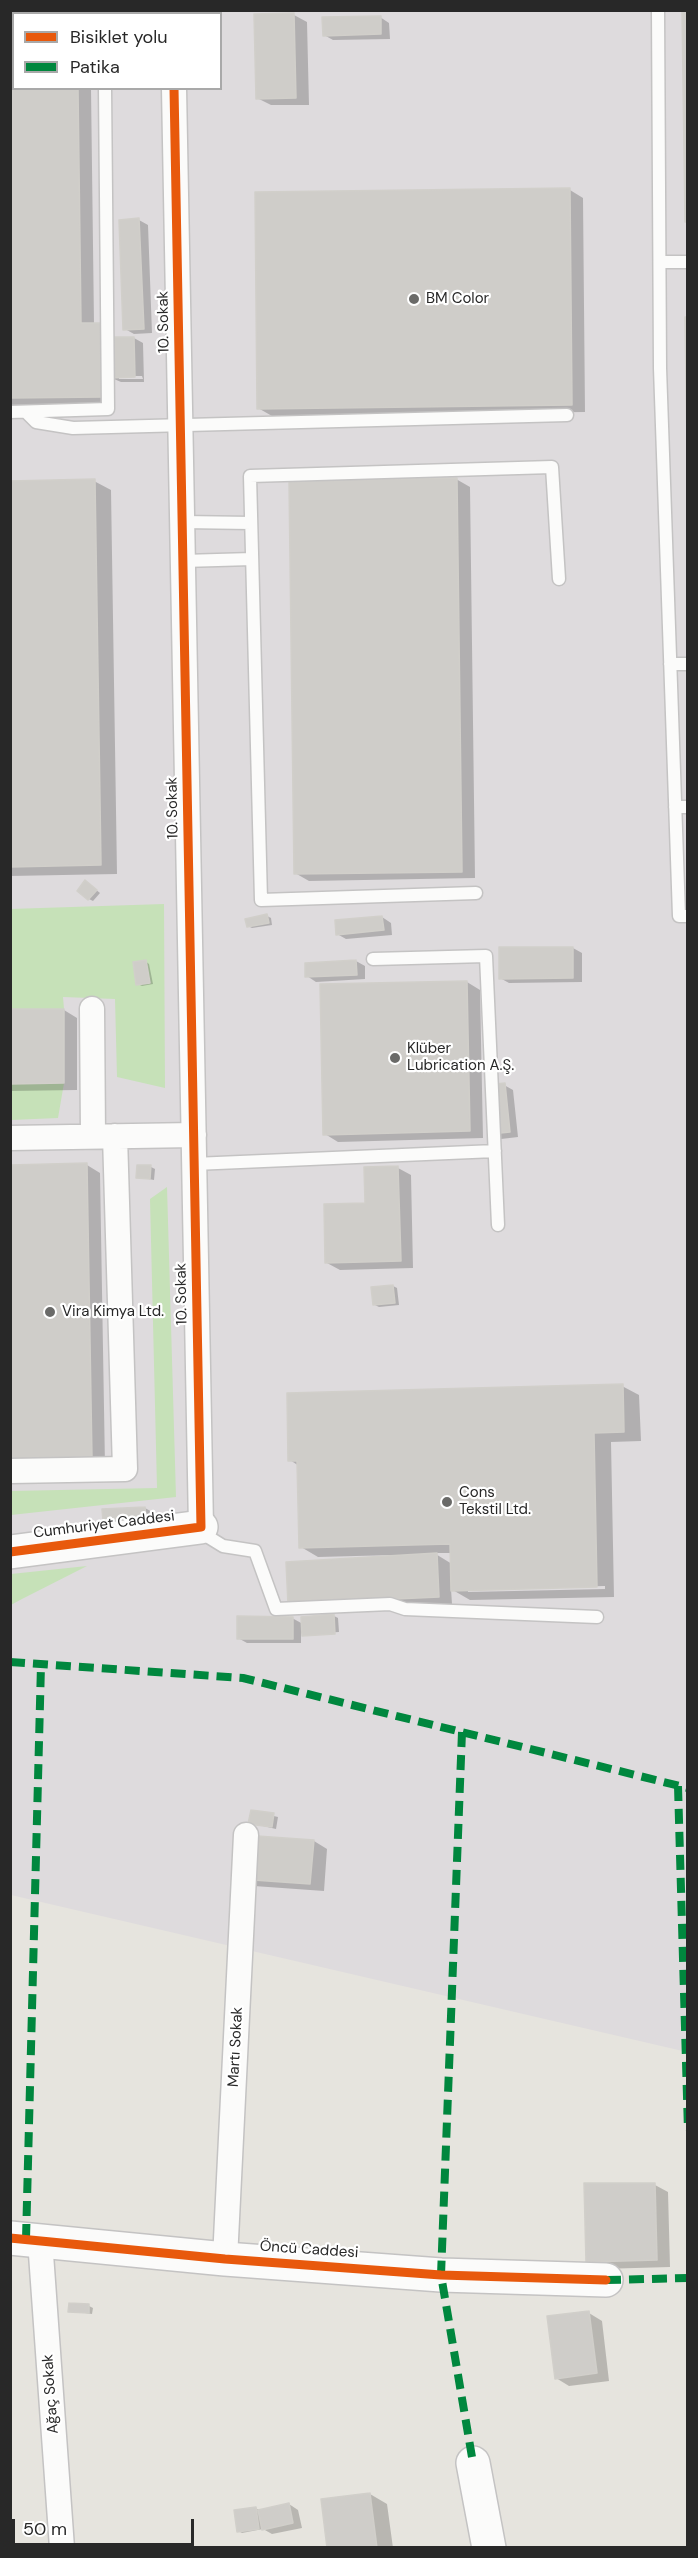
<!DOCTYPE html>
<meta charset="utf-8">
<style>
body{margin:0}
#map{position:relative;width:698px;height:2558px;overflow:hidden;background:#e6e4de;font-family:"DM Sans",sans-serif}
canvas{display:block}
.frame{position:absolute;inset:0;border:12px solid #282828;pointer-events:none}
.legend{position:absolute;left:12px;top:12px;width:210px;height:78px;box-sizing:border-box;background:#fff;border:2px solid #a9a9a9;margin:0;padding:8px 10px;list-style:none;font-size:18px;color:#282828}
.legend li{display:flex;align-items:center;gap:12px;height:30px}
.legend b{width:30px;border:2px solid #a9a9a9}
.scale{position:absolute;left:12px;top:2519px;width:182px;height:27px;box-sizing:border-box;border:3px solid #282828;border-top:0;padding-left:8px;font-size:18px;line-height:21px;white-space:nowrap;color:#282828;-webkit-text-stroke:4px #fff;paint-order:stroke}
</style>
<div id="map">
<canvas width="698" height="2558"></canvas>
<div class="frame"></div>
<ul class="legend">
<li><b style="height:8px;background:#e8590c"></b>Bisiklet yolu</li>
<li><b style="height:8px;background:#00873e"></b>Patika</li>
</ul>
<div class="scale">50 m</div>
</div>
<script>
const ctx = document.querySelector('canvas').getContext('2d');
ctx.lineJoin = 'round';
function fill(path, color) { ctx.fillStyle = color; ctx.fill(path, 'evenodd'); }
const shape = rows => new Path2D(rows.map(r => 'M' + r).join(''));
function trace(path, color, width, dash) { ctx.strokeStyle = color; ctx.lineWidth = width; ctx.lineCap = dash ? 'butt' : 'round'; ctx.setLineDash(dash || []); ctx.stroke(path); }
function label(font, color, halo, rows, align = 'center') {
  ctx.font = font + ' "DM Sans",sans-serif'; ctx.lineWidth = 4.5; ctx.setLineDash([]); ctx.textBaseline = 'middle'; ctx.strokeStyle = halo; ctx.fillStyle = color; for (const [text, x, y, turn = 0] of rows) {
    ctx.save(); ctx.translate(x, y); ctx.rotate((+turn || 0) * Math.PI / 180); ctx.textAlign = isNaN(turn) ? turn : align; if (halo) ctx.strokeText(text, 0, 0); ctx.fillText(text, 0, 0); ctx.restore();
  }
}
const industrial = shape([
 [11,11,687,11,687,2052,11,1895],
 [14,14,220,14,220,88,14,88]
]);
const green = shape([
 [164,904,165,1088,117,1077,115,999,63,997,64,1009,11,1009,10,909],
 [64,1083,58,1118,11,1120,10,1084],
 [167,1187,176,1497,11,1515,11,1491,157,1488,150,1199],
 [87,1566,20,1600,11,1605,11,1574]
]);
const shadow = shape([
 [10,10,87,10,87,14,14,14,14,88,91,88,94,324,100,324,114,332,114,339,134,338,143,343,144,382,121,382,114,379,114,404,10,405],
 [119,376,142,376,143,379,119,379],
 [294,15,307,22,309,105,271,105,257,98],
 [380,17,389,23,390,39,333,40,324,35],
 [570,190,583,198,585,412,272,416,258,408,257,194],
 [139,220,148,225,152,333,134,334,125,329],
 [456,479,470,487,475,878,309,881,295,873],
 [94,481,111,490,117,874,10,876,10,482],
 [90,885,100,893,93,901,89,899],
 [267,916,271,918,272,925,252,928,248,926],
 [382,917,391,923,392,935,346,939,337,934],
 [573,948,582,953,582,982,509,983,500,978],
 [145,961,149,964,153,984,142,986,138,984],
 [356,961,365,966,365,979,316,982,307,976],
 [467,982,480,990,483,1138,338,1142,325,1134],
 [64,1010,77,1018,77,1090,10,1091,10,1011],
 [504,1085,513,1090,518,1137,501,1139,493,1133],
 [87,1165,100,1173,105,1466,10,1468],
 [151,1167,155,1169,154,1180,138,1177],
 [398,1168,411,1175,413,1268,340,1270,327,1263,367,1204],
 [393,1286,397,1288,399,1305,379,1307,375,1305],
 [622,1386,639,1395,641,1441,611,1442,614,1597,470,1600,451,1589,452,1604,303,1611,394,1557,394,1555,318,1557,301,1547,299,1466,290,1460],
 [434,1553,452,1553,452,1564],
 [605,1586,605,1589,468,1592,468,1589],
 [145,1508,154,1513,156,1533,106,1531],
 [334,1616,338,1618,339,1632,306,1634,306,1636,301,1633,301,1643,247,1643,238,1638,292,1618,303,1624],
 [252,1811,278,1817,276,1829,250,1823],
 [314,1841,327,1849,324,1891,254,1886,241,1878],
 [655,2185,668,2192,670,2267,601,2269,588,2261],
 [89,2306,93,2308,92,2314,70,2311],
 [589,2313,602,2321,609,2381,569,2386,556,2378],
 [370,2494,387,2504,393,2548,328,2548],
 [289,2504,298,2510,302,2528,272,2534,263,2529,242,2533,238,2531,256,2508,260,2511]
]);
const building = shape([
 [10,10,70,10,71,14,14,14,14,42,10,42,10,10],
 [682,10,688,10,688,222,685,222,682,10],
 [294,13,296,98,256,99,254,14,294,13],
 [381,16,381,34,323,36,322,17,381,16],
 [10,42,14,42,14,88,78,88,81,323,101,323,102,397,10,398,10,42],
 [570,188,572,405,257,409,255,192,570,188],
 [139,218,144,329,123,330,119,220,139,218],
 [685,317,688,317,688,515,685,317],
 [110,337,134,337,135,377,110,378,110,337],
 [457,478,462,872,294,874,289,480,457,478],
 [95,479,101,865,10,867,10,481,95,479],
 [85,880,97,890,88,900,77,891,85,880],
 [267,914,269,923,247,927,245,919,267,914],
 [382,916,384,930,336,935,335,920,382,916],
 [499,947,573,947,573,978,499,979,499,947],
 [146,960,150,983,136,985,133,962,146,960],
 [356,960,357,975,305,977,305,963,356,960],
 [467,981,470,1131,323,1135,320,984,467,981],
 [10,1009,64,1009,64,1083,10,1084,10,1009],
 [505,1083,510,1132,491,1134,486,1085,505,1083],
 [87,1163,92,1459,10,1461,10,1165,87,1163],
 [137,1165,151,1165,150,1179,136,1178,137,1165],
 [398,1166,401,1261,325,1263,324,1204,365,1203,364,1167,398,1166],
 [393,1285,395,1303,373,1305,371,1287,393,1285],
 [623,1384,624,1432,594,1433,597,1587,451,1591,450,1544,299,1548,297,1461,288,1461,287,1393,623,1384],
 [145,1507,147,1529,104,1532,102,1509,145,1507],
 [437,1553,439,1597,288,1604,286,1562,437,1553],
 [334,1614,335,1634,302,1636,301,1617,334,1614],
 [237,1616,293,1617,293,1639,237,1639,237,1616],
 [251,1810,274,1813,272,1827,248,1824,251,1810],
 [243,1835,314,1840,310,1884,239,1879,243,1835],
 [584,2183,655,2183,657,2260,586,2262,584,2183],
 [69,2303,89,2304,89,2313,68,2312,69,2303],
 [589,2311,597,2373,555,2379,547,2316,589,2311],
 [370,2493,377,2548,327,2548,321,2499,370,2493],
 [289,2503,293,2523,262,2530,258,2510,289,2503],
 [256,2507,259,2529,237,2532,234,2510,256,2507]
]);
const lane = shape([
 [658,10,660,368,679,916,688,916],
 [660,262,688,262],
 [10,412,108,409,105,88],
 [26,412,36,422,73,428,567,415],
 [183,522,251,523],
 [183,561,252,559],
 [670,664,688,664],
 [675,807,688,807],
 [476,893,261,900,250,476,552,467,559,579],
 [373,959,486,956,498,1225],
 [194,1164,495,1151],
 [203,1529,210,1538,223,1546,255,1551,276,1609,390,1604,405,1609,597,1617]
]);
const street = shape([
 [173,10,173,14],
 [174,88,201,1527],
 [92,1009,93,1136],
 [10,1138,194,1135],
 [10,1471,125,1469,115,1136],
 [40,2240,62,2548],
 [225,2259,246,1835]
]);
const secondary = shape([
 [10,1552,201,1527],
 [10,2238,225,2259,441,2275,606,2280],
 [473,2463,489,2548]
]);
const quiet = shape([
 [10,1662,243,1678,688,1788],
 [462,1732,441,2275,473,2463],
 [678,1786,688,2131],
 [26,2239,41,1665],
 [606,2280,688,2278]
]);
const cycleway = shape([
 [10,1552,201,1527,174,88],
 [10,2238,225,2259,441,2275,606,2280]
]);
const markers = [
 [414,299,6,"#6a6a68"],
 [395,1058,6,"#6a6a68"],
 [50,1312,6,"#6a6a68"],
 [447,1502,6,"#6a6a68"]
];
const poiNames = [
 ["BM Color",426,299],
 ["Klüber",407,1049],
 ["Lubrication A.Ş.",407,1066],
 ["Vira Kimya Ltd.",62,1312],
 ["Cons",459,1493],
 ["Tekstil Ltd.",459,1510]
];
const streetNames = [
 ["10. Sokak",164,322,-91],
 ["10. Sokak",173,808,-91],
 ["10. Sokak",182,1294,-91],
 ["Cumhuriyet Caddesi",104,1525,-7],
 ["Martı Sokak",236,2047,-87],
 ["Öncü Caddesi",309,2250,4],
 ["Ağaç Sokak",51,2394,-94]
];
fill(industrial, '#dedbdd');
fill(green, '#c6e1b8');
fill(shadow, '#0003');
fill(building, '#cfcdc9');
trace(building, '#d1cfca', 1.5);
trace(lane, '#c4c3c3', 15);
trace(street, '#c4c3c3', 27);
trace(secondary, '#c4c3c3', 36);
trace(lane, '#fbfbfa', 12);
trace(street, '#fbfbfa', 24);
trace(secondary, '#fbfbfa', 33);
trace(quiet, '#00873e', 8, [15, 8]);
trace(cycleway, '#e8590c', 9);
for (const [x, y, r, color] of markers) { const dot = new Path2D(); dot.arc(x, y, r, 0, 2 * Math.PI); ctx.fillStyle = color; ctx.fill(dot); trace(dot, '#fff', 2); }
label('15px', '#282828', '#fff', poiNames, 'left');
label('15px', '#282828', '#fff', streetNames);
</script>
